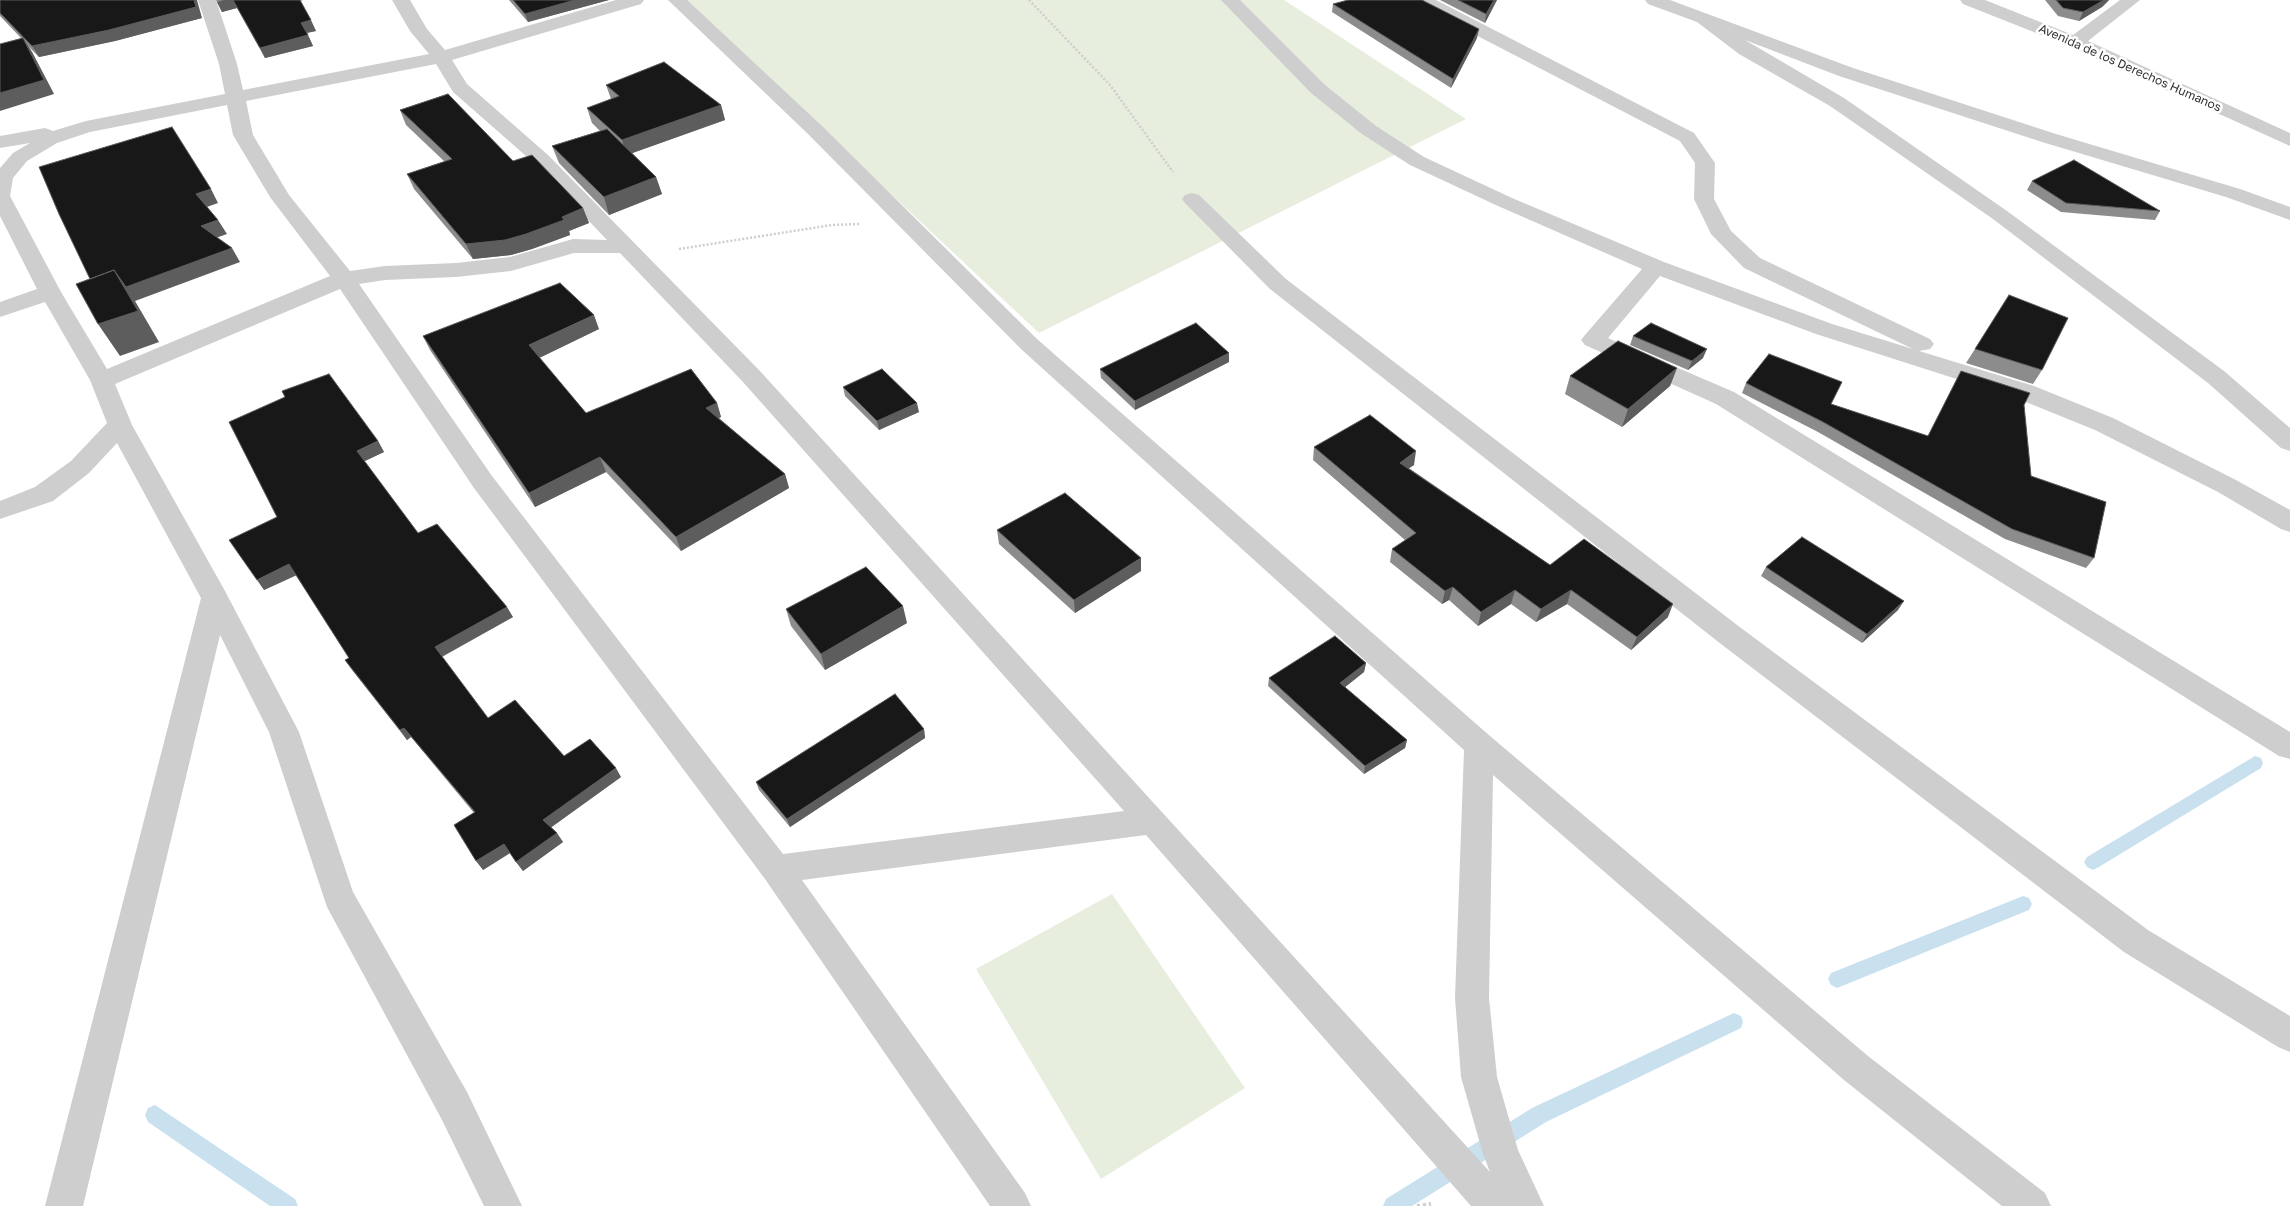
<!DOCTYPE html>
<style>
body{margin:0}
canvas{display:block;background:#fff}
</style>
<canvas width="2290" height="1206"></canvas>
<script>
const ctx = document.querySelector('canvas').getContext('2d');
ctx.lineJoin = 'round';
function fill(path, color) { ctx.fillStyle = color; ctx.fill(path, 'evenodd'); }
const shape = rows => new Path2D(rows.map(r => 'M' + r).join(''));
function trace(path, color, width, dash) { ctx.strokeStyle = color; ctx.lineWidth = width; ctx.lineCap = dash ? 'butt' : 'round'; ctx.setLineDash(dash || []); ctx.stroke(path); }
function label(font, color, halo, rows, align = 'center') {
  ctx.font = font + ' "Golos Text",sans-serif'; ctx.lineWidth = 5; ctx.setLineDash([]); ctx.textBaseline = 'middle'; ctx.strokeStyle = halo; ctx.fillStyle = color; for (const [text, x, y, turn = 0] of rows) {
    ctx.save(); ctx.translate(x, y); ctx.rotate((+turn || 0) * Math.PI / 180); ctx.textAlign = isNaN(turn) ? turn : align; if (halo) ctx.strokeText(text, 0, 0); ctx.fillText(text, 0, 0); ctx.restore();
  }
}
const green = shape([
 [684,0,1284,0,1466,119,1039,333],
 [1112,894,1245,1088,1101,1179,976,969]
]);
const stream = shape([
 [2255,756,2261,758,2263,763,2261,768,2099,867,2093,870,2087,867,2084,862,2087,857,2255,756],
 [2023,896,2029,898,2032,904,2029,910,1837,988,1831,985,1828,979,1831,973,2023,896],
 [1734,1013,1741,1016,1743,1022,1741,1028,1546,1122,1412,1206,1383,1206,1386,1199,1532,1108,1734,1013],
 [155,1105,295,1199,298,1206,270,1206,148,1122,145,1115,148,1108,155,1105]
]);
const pathFar1 = shape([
 [1029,0,1110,85,1173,172],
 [679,249,832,225,859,224]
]);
const path = shape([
 [1417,1206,1431,1204]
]);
const minor = shape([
 [198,0,216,0,237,64,243,90,429,54,410,31,392,0,410,0,427,29,445,50,616,0,644,0,641,4,452,60,467,84,548,155,759,370,1490,1172,1483,1154,1461,1077,1455,998,1464,750,1021,349,808,134,668,0,687,0,822,126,1037,339,1490,736,1868,1056,2045,1193,2051,1206,2002,1206,1844,1080,1493,775,1489,998,1497,1077,1518,1150,1544,1206,1471,1206,1146,835,802,880,1025,1193,1031,1206,990,1206,765,879,474,488,340,289,115,384,132,425,225,591,299,732,353,892,467,1092,522,1206,484,1206,441,1118,327,907,269,732,220,635,83,1206,45,1206,201,598,117,443,89,473,53,501,0,519,0,501,35,487,71,461,107,423,90,380,45,302,0,317,0,302,37,289,0,216,0,168,13,153,30,143,0,148,0,136,45,128,53,131,86,121,225,94,219,64,198,0],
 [436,64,453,92,534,163,607,240,573,239,510,257,456,263,385,266,350,271,289,195,253,135,246,101,436,64],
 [227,105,233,135,270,197,330,276,107,369,61,292,10,196,13,178,27,161,57,143,90,132,227,105],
 [574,253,620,253,743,382,1124,811,783,854,492,476,359,284,385,280,456,277,511,271,574,253],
 [1221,0,1240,0,1325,85,1376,126,1424,157,1512,198,1664,262,1832,324,1913,349,1744,268,1711,234,1694,199,1695,163,1680,141,1416,4,1413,0,1436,0,1694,133,1715,163,1714,199,1731,231,1760,258,1930,339,1934,344,1930,349,1919,351,2034,386,2113,418,2236,480,2290,510,2290,532,2281,529,2218,492,2095,430,2016,398,1816,334,1660,276,1608,338,1734,392,2290,732,2290,759,2279,756,1716,404,1585,345,1581,340,1585,335,1642,269,1498,206,1410,165,1362,134,1311,93,1221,0],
 [1645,0,1670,0,1853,68,2056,134,2240,189,2290,207,2290,220,2226,197,2042,142,1839,76,1745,40,1844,98,2007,211,2224,371,2290,428,2290,451,2281,448,2208,383,1993,219,1830,106,1739,54,1697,22,1648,4,1645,0],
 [1960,0,1985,0,2073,35,2120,0,2140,0,2088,41,2290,133,2290,146,2069,46,1963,4,1960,0],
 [1192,193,1199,195,1286,279,1741,628,2148,930,2290,1016,2290,1052,2278,1047,2124,952,1721,644,1270,289,1185,203,1182,199,1185,195,1192,193]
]);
const wall = shape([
 [0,0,202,18,115,41,39,57,28,46,32,52,54,94,21,38,0,16],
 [216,0,303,0,300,1,316,31,307,33,313,46,265,58,237,8,222,12],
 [509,0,609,0,528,22],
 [1440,0,1497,0,1485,23],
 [2045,0,2109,0,2102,7,2079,21,2058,16],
 [1333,4,1477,38,1451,88,1332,12],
 [606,85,721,105,725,120,632,153,656,177,662,194,609,215,559,163,552,146,600,131,592,123,587,108,611,99],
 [400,110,513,161,583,208,589,223,569,231,570,235,532,249,511,255,473,259,414,189,407,174,445,162,406,125],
 [2032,181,2160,211,2155,220,2061,212,2027,190],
 [599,329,539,358,586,413,717,403,721,417,719,418,785,474,789,488,681,551,606,472,535,507,430,350,423,336],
 [1633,336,1703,358,1688,370,1630,345],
 [1975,349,2042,370,2033,384,1966,363],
 [1229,362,1135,410,1101,378,1100,369],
 [1677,368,1670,386,1622,427,1565,394,1570,376],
 [1961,371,2024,405,2031,476,2094,558,2086,568,2005,539,1818,432,1742,393,1746,383,1831,404,1928,436],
 [843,387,919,412,879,430,845,396],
 [378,441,384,452,364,461,418,533,513,617,442,657,488,718,564,756,621,777,551,827,563,842,523,871,510,853,483,870,474,813,411,737,407,740,352,670,345,660,349,658,296,575,264,590,277,517],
 [1314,447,1414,465,1409,468,1550,565,1668,617,1631,650,1567,604,1536,622,1511,604,1478,626,1449,600,1442,604,1390,562,1392,549,1405,540,1313,460],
 [997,530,1141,571,1075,613,999,544],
 [1766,567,1898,610,1862,643,1761,576],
 [786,609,907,623,825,670,791,626],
 [1366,663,1364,672,1345,687,1407,740,1405,748,1364,774,1268,686,1269,678],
 [924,729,925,738,790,827,759,790,756,782]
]);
const shadedWall = shape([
 [194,0,197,0,202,18,115,41,39,57,32,46],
 [224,0,233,0,237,8,222,12,217,2],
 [575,0,609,0,528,22,525,14],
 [1494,0,1497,0,1485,23,1486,14],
 [2104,0,2109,0,2102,7,2079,21,2083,12],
 [311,20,316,31,306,33,301,23],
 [1479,29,1477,38,1451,88,1453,79],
 [308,35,313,46,265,58,260,48],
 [23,38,32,52,54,94,0,111,0,93],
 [721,105,725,120,627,155,622,140],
 [656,177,662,194,609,215,604,197],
 [211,189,218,203,204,208,196,194],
 [583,208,589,223,569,231,570,235,532,249,511,255,473,259,466,244,562,217],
 [218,220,227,234,210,240,201,226],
 [232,248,240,262,135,301,159,342,120,356,98,324,114,270],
 [594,315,599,329,535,360,529,345],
 [1707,349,1703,358,1688,370,1692,361],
 [1229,353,1229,362,1135,410,1135,401],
 [1677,368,1670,386,1622,427,1628,409],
 [717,403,721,417,711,422,706,408],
 [917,403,919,412,879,430,877,421],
 [378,441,384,452,363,462,357,451],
 [1416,451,1414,465,1397,476,1400,463],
 [600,457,606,472,535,507,529,493],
 [785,474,789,488,681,551,676,537],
 [1141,558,1141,571,1075,613,1074,600],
 [289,564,297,575,264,590,257,580],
 [1453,587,1449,600,1442,604,1445,591],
 [1515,590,1511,604,1478,626,1481,612],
 [1571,590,1567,604,1536,622,1541,609],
 [1904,601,1898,610,1862,643,1867,634],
 [1673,604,1668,617,1631,650,1637,637],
 [903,606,907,623,825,670,821,654],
 [507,607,513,617,441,657,435,647],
 [1366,663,1364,672,1339,692,1340,683],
 [404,728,411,737,407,740,400,730],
 [924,729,925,738,790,827,787,819],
 [1407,740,1405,748,1364,774,1365,766],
 [616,768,621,777,549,829,543,820],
 [557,833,563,842,523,871,516,862],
 [504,844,510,853,483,870,476,861]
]);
const building = shape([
 [0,0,194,0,196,7,109,30,32,46,0,13,0,0],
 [233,0,300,0,311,20,301,23,308,35,260,48,233,0],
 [513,0,575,0,525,14,513,0],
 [1348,0,1422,0,1479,29,1453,79,1333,4,1348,0],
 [1458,0,1494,0,1486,14,1458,0],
 [2056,0,2104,0,2083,12,2063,8,2056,0],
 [23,38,44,80,0,93,0,44,23,38],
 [664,62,721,105,622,140,587,108,619,96,606,85,664,62],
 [448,94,513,161,532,155,583,208,562,217,564,220,526,234,505,240,466,244,407,174,452,159,400,110,448,94],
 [172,127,211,189,196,194,218,220,201,226,232,248,126,287,114,270,90,279,59,214,39,167,172,127],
 [607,129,656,177,604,197,552,146,607,129],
 [2074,160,2160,211,2066,203,2032,181,2074,160],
 [114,270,138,311,98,324,76,284,114,270],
 [560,283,594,315,529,345,586,413,691,369,717,403,706,408,785,474,676,537,600,457,529,493,423,336,560,283],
 [2009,295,2068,318,2042,370,1975,349,2009,295],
 [1196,323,1229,353,1135,401,1100,369,1196,323],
 [1651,323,1707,349,1692,361,1633,336,1651,323],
 [1618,341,1677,368,1628,409,1570,376,1618,341],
 [1769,354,1842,382,1831,404,1928,436,1961,371,2030,393,2024,405,2031,476,2106,502,2094,558,2012,529,1823,422,1746,383,1769,354],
 [882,369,917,403,877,421,843,387,882,369],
 [329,374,378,441,357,451,418,533,437,524,507,607,435,647,488,718,515,700,564,756,590,739,616,768,543,820,557,833,516,862,504,844,476,861,454,825,475,812,404,728,400,730,345,660,349,658,289,564,257,580,229,540,277,517,229,422,285,397,282,391,329,374],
 [1370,415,1416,451,1400,463,1550,565,1584,539,1673,604,1637,637,1571,590,1541,609,1515,590,1481,612,1453,587,1445,591,1392,549,1416,533,1314,447,1370,415],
 [1065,493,1141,558,1074,600,997,530,1065,493],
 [1802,537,1904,601,1867,634,1766,567,1802,537],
 [866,567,903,606,821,654,786,609,866,567],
 [1335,636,1366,663,1340,683,1407,740,1365,766,1269,678,1335,636],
 [895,694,924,729,787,819,756,782,895,694]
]);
const farStreetnames = [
 ["Avenida de los Derechos Humanos",2130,68,24]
];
fill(green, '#e7eede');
fill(stream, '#c9e1ef');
trace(pathFar1, '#cecece', 2.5, [2, 2]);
trace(path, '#cecece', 4, [3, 3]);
fill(minor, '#cecece');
fill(wall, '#8c8c8c');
fill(shadedWall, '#5d5d5d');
fill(building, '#181818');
trace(building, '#5d5d5d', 1);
label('12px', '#313131', '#fff', farStreetnames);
</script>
